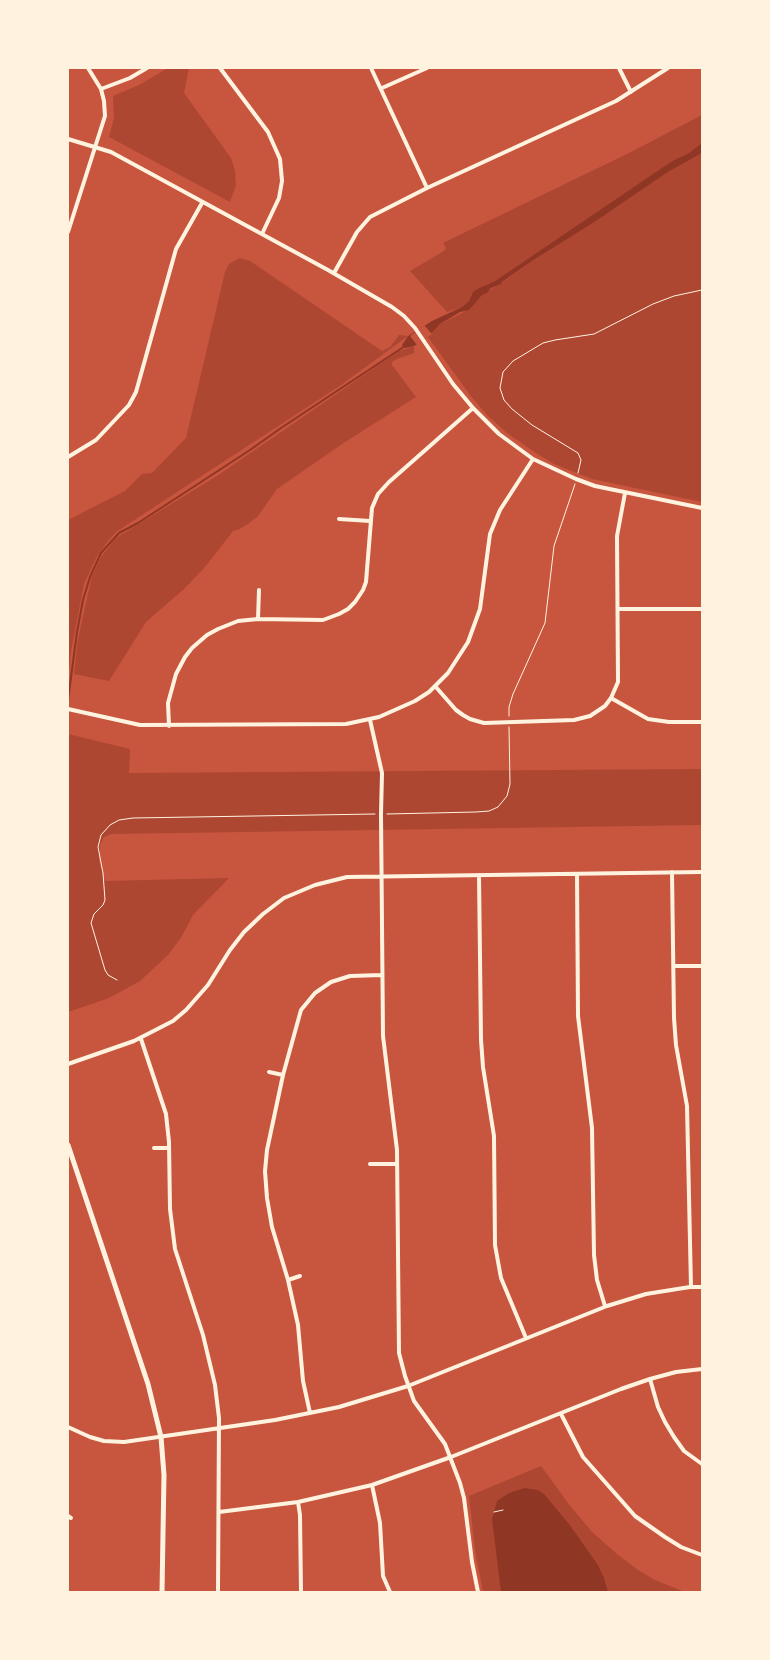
<!DOCTYPE html>
<style>
body{margin:0}
#map{position:relative;width:770px;height:1660px;overflow:hidden;background:#c8553d;font-family:Inter,sans-serif}
canvas{display:block}
.frame{position:absolute;inset:0;border:69px solid #fff3e0;pointer-events:none}
</style>
<div id="map">
<canvas width="770" height="1660"></canvas>
<div class="frame"></div>
</div>
<script>
const ctx = document.querySelector('canvas').getContext('2d');
ctx.lineJoin = 'round';
function fill(path, color) { ctx.fillStyle = color; ctx.fill(path, 'evenodd'); }
const shape = rows => new Path2D(rows.map(r => 'M' + r).join(''));
function trace(path, color, width, dash) { ctx.strokeStyle = color; ctx.lineWidth = width; ctx.lineCap = dash ? 'butt' : 'round'; ctx.setLineDash(dash || []); ctx.stroke(path); }
const green = shape([
 [168,68,189,68,184,93,231,158,235,171,236,185,230,202,109,137,114,118,113,96,139,85],
 [702,115,702,143,689,153,672,161,495,281,477,289,473,292,469,301,462,307,447,312,410,271,444,251,446,248,443,243,629,153],
 [702,153,702,502,592,479,554,464,536,453,507,433,488,416,470,395,428,337,440,324,466,311,482,295,506,280,532,261,596,221,668,172],
 [240,258,250,261,382,351,390,347,399,335,408,336,341,385,116,532,108,541,96,558,84,584,71,651,68,679,68,520,125,491,142,474,152,473,186,438,225,272,229,264],
 [414,346,414,353,397,359,392,362,392,365,416,397,345,442,277,489,258,516,248,524,238,530,233,531,205,567,184,589,146,622,109,681,74,674,78,639,92,576,101,557,116,538,220,474,399,351],
 [68,734,130,749,129,773,702,769,702,825,111,834,104,837,100,845,99,861,105,881,229,878,193,915,182,936,168,955,140,981,109,998,68,1012],
 [541,1466,568,1503,592,1532,617,1554,638,1570,655,1580,685,1592,483,1592,475,1550,469,1496]
]);
const water = shape([
 [702,143,702,153,668,172,596,221,532,261,502,282,501,284,491,288,487,293,482,295,469,310,460,312,440,324,428,337,414,346,405,348,402,345,408,336,432,321,462,307,469,301,473,292,477,289,495,281,672,161,689,153],
 [525,1488,538,1490,544,1494,569,1524,598,1565,604,1578,608,1592,501,1592,492,1519,497,1501,509,1493]
]);
const pier = shape([
 [424,325,432,334,417,345,410,336]
]);
const stream = shape([
 [68,700,77,632,83,600,90,577,101,553,119,533,138,523,250,450,281,428,405,346]
]);
const path = shape([
 [578,473,581,460,578,453,532,425,512,409,504,400,500,388,503,372,513,361,543,343,555,340,594,334,653,304,674,296,702,290],
 [509,716,509,707,513,694,545,623,554,546,575,484],
 [387,814,476,812,489,811,498,807,507,796,510,784,509,727],
 [117,980,108,975,105,970,91,923,94,914,103,905,105,900,103,873,98,847,101,835,110,825,119,820,133,818,375,814],
 [494,1512,503,1510]
]);
const minor = shape([
 [220,68,268,132,280,159,282,181,279,198,262,234],
 [371,68,427,188],
 [619,68,631,92],
 [382,88,427,68],
 [101,89,130,78,147,68],
 [68,139,111,152,328,270,392,307,404,316,415,328,453,384,473,408,499,434,533,459,576,479,595,486,702,508],
 [68,232,105,116,104,101,101,89,88,68],
 [334,273,357,232,370,217,427,188,616,101,668,68],
 [68,457,96,440,129,405,136,392,176,249,202,203],
 [339,519,370,521],
 [618,609,702,609],
 [258,619,259,590],
 [435,686,456,710,463,715,470,719,484,723,574,720,590,716,605,706,611,698,618,682,617,536,625,493],
 [611,698,648,719,669,722,702,722],
 [68,709,140,725,346,724,379,717,415,701,429,692,448,673,468,642,480,609,490,534,500,510,533,459],
 [370,720,382,773,381,814,383,1036,397,1150,399,1353,405,1376,414,1401,445,1444,460,1483,464,1498,472,1562,478,1592],
 [169,726,168,703,176,674,185,657,192,648,207,635,218,629,238,621,258,619,323,620,339,614,348,609,355,602,363,590,366,582,372,508,378,494,389,482,473,408],
 [672,872,674,1018,676,1045,687,1106,691,1287],
 [577,874,578,1016,592,1128,594,1255,597,1280,605,1306],
 [479,875,481,1040,483,1067,494,1136,495,1245,501,1278,526,1338],
 [674,966,702,966],
 [141,1039,166,1114,169,1142,170,1209,175,1249,203,1335,215,1385,219,1418,218,1592],
 [68,1064,134,1041,173,1021,186,1010,208,985,230,950,244,932,263,914,284,898,315,885,347,877,702,872],
 [269,1072,283,1075],
 [154,1148,169,1148],
 [370,1164,397,1164],
 [288,1280,300,1276],
 [650,1379,658,1407,665,1422,674,1437,684,1451,702,1464],
 [310,1413,303,1381,298,1325,288,1280,272,1227,267,1198,265,1171,267,1150,283,1075,301,1010,315,993,331,982,350,976,382,975],
 [561,1414,583,1457,635,1516,665,1537,681,1547,702,1555],
 [68,1427,90,1437,104,1441,124,1442,275,1420,339,1407,408,1386,607,1306,646,1294,690,1287,702,1287],
 [372,1485,380,1523,383,1576,390,1592],
 [298,1502,300,1515,301,1592],
 [219,1512,298,1502,372,1485,451,1457,621,1389,650,1379,676,1372,702,1369],
 [68,1516,71,1518]
]);
const tertiary = shape([
 [68,1145,148,1384,161,1437,164,1475,162,1592]
]);
fill(green, '#ae4732');
fill(water, '#8f3625');
fill(pier, '#c8553d');
trace(stream, '#8f3625', 2);
trace(path, '#fff3e0', 1);
trace(minor, '#fff3e0', 4);
trace(tertiary, '#fff3e0', 5);
</script>
